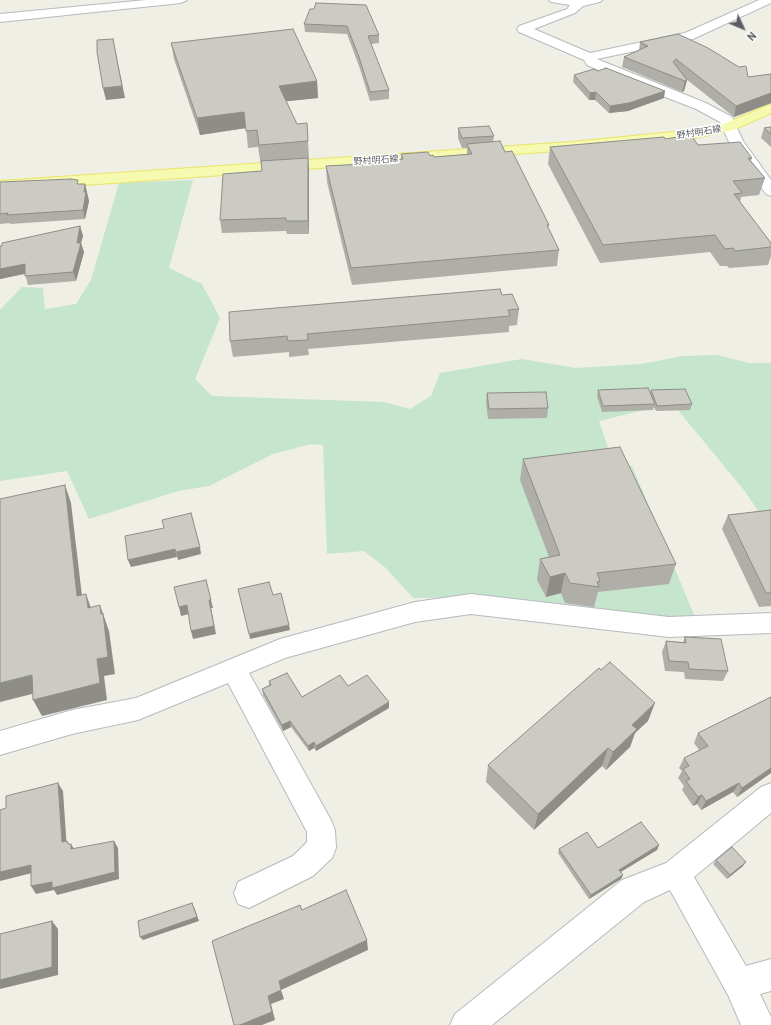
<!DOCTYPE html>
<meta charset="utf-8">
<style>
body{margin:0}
#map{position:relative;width:771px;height:1025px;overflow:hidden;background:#efefe6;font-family:Barlow,sans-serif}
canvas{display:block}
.north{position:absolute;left:723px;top:8px;width:40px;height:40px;-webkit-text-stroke:3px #fff;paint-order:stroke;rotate:134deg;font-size:11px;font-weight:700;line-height:16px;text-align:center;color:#5e5f66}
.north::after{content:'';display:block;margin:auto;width:14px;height:18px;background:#5e5f66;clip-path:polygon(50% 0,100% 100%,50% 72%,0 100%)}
</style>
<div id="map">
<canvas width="771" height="1025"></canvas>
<div class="north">N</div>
</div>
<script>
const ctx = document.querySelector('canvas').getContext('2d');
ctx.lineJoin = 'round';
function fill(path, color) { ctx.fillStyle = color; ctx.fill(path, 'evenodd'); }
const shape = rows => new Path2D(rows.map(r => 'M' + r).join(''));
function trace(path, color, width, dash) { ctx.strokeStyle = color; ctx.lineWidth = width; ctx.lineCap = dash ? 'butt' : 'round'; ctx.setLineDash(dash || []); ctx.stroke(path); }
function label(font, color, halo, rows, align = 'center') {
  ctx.font = font + ' Barlow,"Noto Sans JP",sans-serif'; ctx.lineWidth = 3; ctx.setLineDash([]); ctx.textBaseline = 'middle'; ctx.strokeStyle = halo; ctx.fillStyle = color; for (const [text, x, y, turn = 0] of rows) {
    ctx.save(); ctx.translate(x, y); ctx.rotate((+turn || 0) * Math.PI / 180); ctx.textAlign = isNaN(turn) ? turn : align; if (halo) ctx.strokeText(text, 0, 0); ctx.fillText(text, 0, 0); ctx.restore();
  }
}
const green = shape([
 [193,180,169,268,202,284,220,318,195,379,212,396,384,402,410,409,431,396,440,373,522,359,576,368,641,364,683,356,717,355,749,363,771,363,771,530,744,490,672,403,599,421,613,462,632,466,695,617,671,622,489,597,413,598,386,568,364,551,327,554,323,445,311,444,273,454,209,486,178,491,89,519,67,471,0,481,0,310,22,287,43,288,45,309,76,304,91,280,119,183]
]);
const minor = shape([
 [146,0,187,0,181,3,0,22,0,14,146,0],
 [549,0,602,0,600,2,583,6,575,13,534,29,590,53,685,33,759,0,771,0,771,3,693,39,597,59,706,103,732,117,743,141,771,180,771,196,766,194,729,142,720,122,696,109,611,76,587,65,584,60,519,32,517,29,519,26,567,9,570,5,551,2,549,0],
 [471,594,669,617,771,613,771,633,669,637,471,614,415,622,285,658,249,673,331,820,335,830,336,848,332,858,313,876,249,908,238,904,234,893,238,882,293,856,307,842,307,832,228,683,138,720,72,734,0,755,0,731,72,710,136,698,280,639,415,602,471,594],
 [771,783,771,813,694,877,746,966,771,959,771,991,760,994,771,1017,771,1025,741,1025,728,995,670,890,644,902,492,1025,450,1025,455,1014,622,880,666,863,761,787,771,783]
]);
const major = shape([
 [771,104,771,113,733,130,694,138,571,150,0,191,0,181,571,142,694,130,724,124,771,104]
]);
const wall = shape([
 [310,9,379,35,379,43,371,44,389,90,389,99,370,101,359,66,347,34,305,32,304,24],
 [640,42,748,77,771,74,771,103,734,117,686,79,687,80,684,91,682,92,622,67,624,57,639,50],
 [171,43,317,81,318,98,286,101,297,124,308,140,309,158,308,158,309,170,309,234,287,234,286,231,222,233,220,220,262,171,258,147,248,148,246,128,200,135,174,59],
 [598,71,664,98,628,111,609,113,595,100,589,100,573,82,574,75],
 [771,127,771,147,761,138,764,128],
 [458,128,494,136,493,142,505,152,549,225,548,228,559,250,557,266,352,285,327,182,326,166,382,163,382,161,401,159,401,154,430,156,434,157,467,154,467,148,462,148,458,138],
 [665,139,698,145,752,158,751,161,765,178,759,195,741,197,740,202,771,243,771,256,768,265,729,268,727,266,720,266,710,252,600,263,548,164,550,147],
 [0,182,79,184,85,184,89,201,85,219,10,224,10,223,0,224],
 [80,226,83,236,81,243,84,252,76,281,28,285,25,274,0,279,0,246],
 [502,295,519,309,517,325,509,326,509,332,308,349,309,355,289,357,289,352,233,357,230,341],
 [598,390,650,393,651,390,692,404,690,410,656,411,654,407,653,410,602,412,597,396],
 [487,393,548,408,547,418,488,419,486,403],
 [523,459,676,564,669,584,598,592,594,607,565,603,561,593,546,597,537,580,540,559,549,557,520,480],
 [771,510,771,606,759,607,722,529,728,515],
 [685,637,728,671,723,681,685,679,684,672,665,671,662,652,666,641,683,642],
 [269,681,302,697,348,686,389,702,389,708,316,751,314,748,309,751,291,727,283,731,263,695,262,689,269,685],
 [771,697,771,773,737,797,733,792,701,810,697,804,693,806,682,790,684,786,678,778,682,771,679,768,684,758,699,750,694,743,698,733],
 [648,721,635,733,630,747,606,770,602,766,534,830,486,782,488,765],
 [659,845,657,850,621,872,623,875,621,879,589,899,558,853,559,849],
 [716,860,743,866,727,879,713,864]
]);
const shadedWall = shape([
 [113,39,125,98,106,100,103,88],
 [687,80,684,91,682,92,685,81],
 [317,81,318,98,280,102,279,86],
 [665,91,664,98,628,111,609,113,610,106],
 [596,92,595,100,589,100,590,93],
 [771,93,771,103,734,117,736,106],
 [244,112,246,128,200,135,197,118],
 [308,158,309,170,309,234,308,221],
 [85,184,89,201,85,219,83,210],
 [80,226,83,236,81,243,84,252,76,281,73,272],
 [25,264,28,273,0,279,0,269],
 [65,485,71,503,84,613,77,596],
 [200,547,201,554,178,560,176,552],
 [175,549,177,557,131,567,128,560],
 [565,573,561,593,546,597,550,577],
 [86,594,92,611,88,608],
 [209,600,211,600,213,608,211,608,216,634,193,639,191,631],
 [100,605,109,631,115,674,104,676,107,700,42,716,33,700,97,659,101,614],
 [187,605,189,614,181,616,179,607],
 [289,625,290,630,250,639,249,634],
 [32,675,40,692,0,702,0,683],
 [389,702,389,708,316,751,316,746],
 [655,703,648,721,635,733,630,747,606,770,613,752,632,725],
 [290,721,291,727,283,731,282,725],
 [314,742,314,748,309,751,308,746],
 [608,748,602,766,534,830,538,814],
 [771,768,771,773,737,797,742,788],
 [58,783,63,791,67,850,62,842],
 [739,783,733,792,701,810,706,801],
 [702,795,697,804,693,806,698,797],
 [67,841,71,847,71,844,76,852,76,856,68,844],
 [114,841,118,848,119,879,57,895,54,890,36,894,31,886],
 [659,845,657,850,617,874,619,870],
 [746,862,743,866,727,879,730,875],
 [31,865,36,872,0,881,0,872],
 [623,875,621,879,589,899,591,895],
 [194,907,199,921,143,940,140,937],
 [52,921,58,929,58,975,0,989,0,980],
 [367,940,368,950,281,990,279,981],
 [281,990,284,999,271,1004,275,1020,262,1025,240,1025,268,996]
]);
const building = shape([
 [316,3,366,5,379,35,368,36,389,90,370,92,359,57,347,26,304,24,310,9,314,9,316,3],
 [293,29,317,81,279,86,297,124,307,123,308,141,259,145,257,130,246,131,244,112,197,118,171,43,293,29],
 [678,34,708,48,739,67,746,66,748,77,771,74,771,93,736,106,676,59,673,62,687,80,685,81,624,57,648,46,640,42,678,34],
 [113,39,122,86,103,88,97,52,97,40,113,39],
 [606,68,665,91,629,103,610,106,596,92,590,93,574,75,594,69,598,71,606,68],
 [489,126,494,136,462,138,458,128,489,126],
 [771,127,771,134,764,128,771,127],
 [691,135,698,145,740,142,752,158,748,158,765,178,733,181,742,193,734,194,771,243,771,247,735,251,733,248,725,249,715,235,603,245,550,147,664,137,665,139,691,135],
 [500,141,505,152,512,151,549,225,547,225,559,250,351,268,326,166,383,163,382,161,403,159,401,154,428,152,430,156,433,155,434,157,472,154,467,144,500,141],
 [308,158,308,221,286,221,286,218,220,220,223,174,262,171,261,161,308,158],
 [71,179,78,180,77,184,85,184,84,192,86,192,83,210,7,215,8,213,0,214,0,182,71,179],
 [80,226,77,243,81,243,73,272,25,276,25,264,0,269,0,246,2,246,2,243,80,226],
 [500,289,502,295,512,294,519,309,508,310,510,316,307,334,308,340,288,341,287,336,230,341,229,312,500,289],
 [648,388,655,404,603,406,598,390,648,388],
 [685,389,692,404,657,406,651,390,685,389],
 [546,392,548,408,489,409,487,393,546,392],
 [620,447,676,564,597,573,600,581,597,582,599,587,570,583,565,573,550,577,540,559,560,555,523,459,620,447],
 [65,485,77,596,86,594,88,608,100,605,101,614,103,613,108,657,97,659,100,683,33,700,32,675,0,683,0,499,65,485],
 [771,510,771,593,766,593,728,515,771,510],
 [191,513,200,547,176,552,175,549,128,560,125,536,164,528,162,520,191,513],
 [206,580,211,600,209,600,214,626,191,631,187,605,179,607,174,587,206,580],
 [269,582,273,595,281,593,289,625,249,634,238,589,269,582],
 [685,637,721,639,728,671,689,669,688,662,669,661,666,641,686,643,685,637],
 [610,662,655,703,632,725,637,729,613,752,608,748,538,814,488,765,599,668,601,670,610,662],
 [287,673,302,697,340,675,348,686,367,675,389,702,316,746,314,742,308,746,290,721,282,725,262,689,271,685,269,681,287,673],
 [771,697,771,768,742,788,739,783,706,801,702,795,698,797,686,781,690,779,683,769,689,766,684,758,708,746,698,733,771,697],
 [58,783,62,842,67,841,68,844,71,844,71,849,114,841,115,872,52,888,52,882,31,886,31,865,0,872,0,810,6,808,6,796,58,783],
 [641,822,659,845,619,870,623,875,591,895,559,849,587,832,598,848,641,822],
 [732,847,746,862,730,875,716,860,732,847],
 [346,890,367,940,279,981,281,990,268,996,272,1012,240,1025,234,1025,212,941,300,905,302,910,346,890],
 [192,903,197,917,140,937,138,921,192,903],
 [52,921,52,967,0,980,0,934,52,921]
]);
const farStreetnames = [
 ["野村明石線",699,132,-9],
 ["野村明石線",376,160,-4]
];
fill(green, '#c5e5cc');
trace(minor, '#b8b9bf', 2);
trace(major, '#eae465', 2);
fill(minor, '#fff');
fill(major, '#f5fab0');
fill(wall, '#afaea8');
fill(shadedWall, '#8e8d88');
fill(building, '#cbcac3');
trace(building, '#8e8d88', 1);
label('9px', '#5e5f66', '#fff', farStreetnames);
</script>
